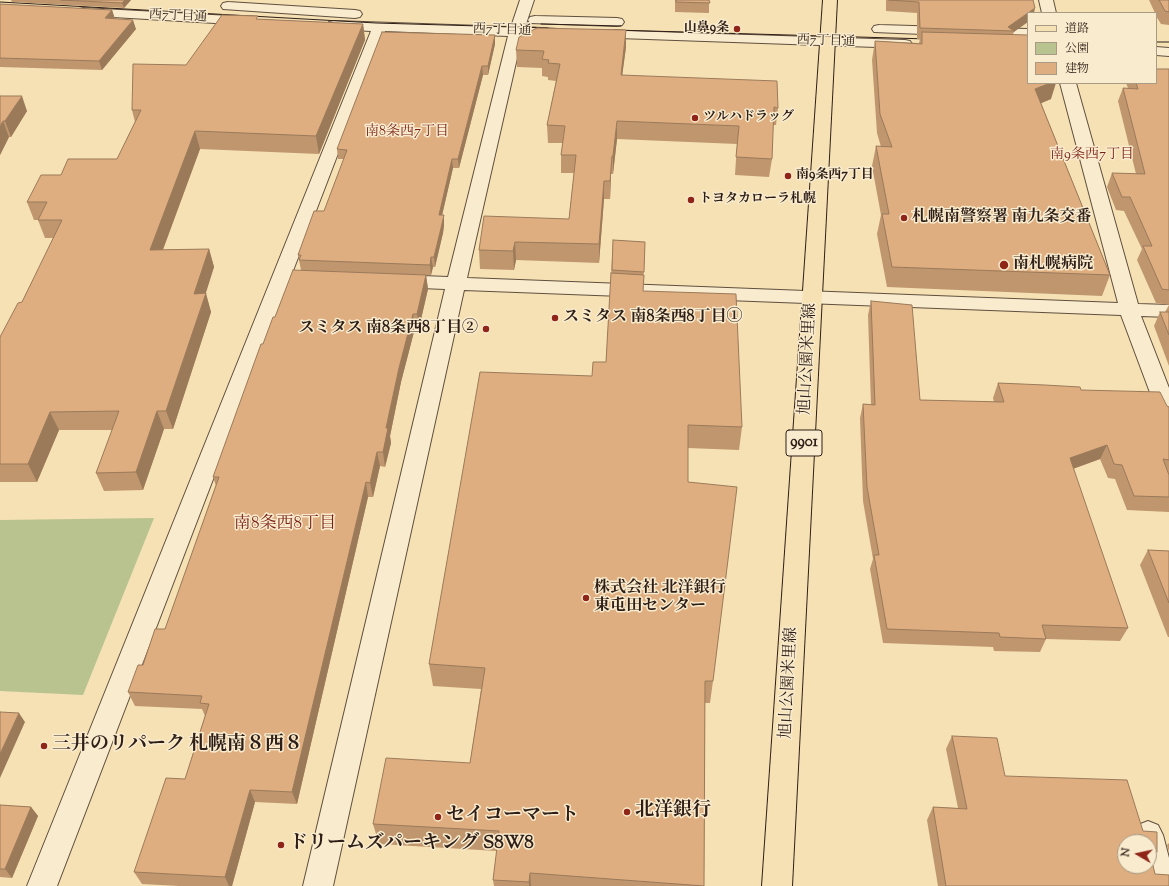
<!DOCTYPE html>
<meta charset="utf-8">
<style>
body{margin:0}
#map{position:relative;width:1169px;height:886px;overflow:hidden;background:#f6e1b4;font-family:"Sorts Mill Goudy","Noto Serif JP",serif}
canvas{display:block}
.legend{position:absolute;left:1027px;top:12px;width:130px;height:72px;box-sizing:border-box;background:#f9ecce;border:1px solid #a89a85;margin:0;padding:5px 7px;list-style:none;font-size:12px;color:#2e1e17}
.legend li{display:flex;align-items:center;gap:8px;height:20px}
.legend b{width:20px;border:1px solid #a89a85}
.north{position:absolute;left:1117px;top:834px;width:40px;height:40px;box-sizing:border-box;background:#f9ecce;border:1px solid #a89a85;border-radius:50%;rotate:279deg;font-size:11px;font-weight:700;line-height:16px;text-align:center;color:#2e1e17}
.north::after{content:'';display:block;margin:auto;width:14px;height:18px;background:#8f2418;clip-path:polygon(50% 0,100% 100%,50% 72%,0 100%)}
</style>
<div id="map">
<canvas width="1169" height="886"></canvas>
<ul class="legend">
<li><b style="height:5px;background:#f6e1b4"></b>道路</li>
<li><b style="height:11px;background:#b8c390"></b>公園</li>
<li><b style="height:11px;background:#deae80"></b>建物</li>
</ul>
<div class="north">N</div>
</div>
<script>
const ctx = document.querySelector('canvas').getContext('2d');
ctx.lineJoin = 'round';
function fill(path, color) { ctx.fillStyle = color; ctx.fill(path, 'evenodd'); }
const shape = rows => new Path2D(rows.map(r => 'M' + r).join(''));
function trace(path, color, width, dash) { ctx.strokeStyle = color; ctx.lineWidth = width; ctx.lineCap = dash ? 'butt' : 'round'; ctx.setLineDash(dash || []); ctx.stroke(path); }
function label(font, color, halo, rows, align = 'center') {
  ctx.font = font + ' "Sorts Mill Goudy","Noto Serif JP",serif'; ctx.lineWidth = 3; ctx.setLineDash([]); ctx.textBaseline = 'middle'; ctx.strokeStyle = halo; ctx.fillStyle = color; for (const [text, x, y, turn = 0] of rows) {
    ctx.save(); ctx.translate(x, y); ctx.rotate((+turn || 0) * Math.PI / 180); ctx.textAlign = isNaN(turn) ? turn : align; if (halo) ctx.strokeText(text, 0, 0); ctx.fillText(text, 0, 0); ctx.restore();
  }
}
const green = shape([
 [154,518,83,695,0,691,0,520]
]);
const minor = shape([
 [520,0,534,0,525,27,557,29,562,30,564,33,562,36,557,37,522,36,467,278,1118,303,1060,83,1076,83,1138,304,1169,305,1169,317,1141,316,1169,388,1169,422,1161,419,1158,414,1121,315,464,290,333,886,303,886,445,289,397,287,390,285,387,281,390,277,397,275,448,277,508,36,385,31,57,886,27,886,371,31,334,29,329,28,327,25,329,22,334,21,511,27,520,0],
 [1039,0,1053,0,1056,13,1042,13,1039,0],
 [228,2,355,10,360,11,362,14,360,17,355,18,223,9,221,6,223,3,228,2],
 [84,8,249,17,254,18,256,21,254,24,249,25,79,15,77,12,79,9,84,8],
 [535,16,617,18,622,19,624,22,622,25,617,26,530,23,528,20,530,17,535,16],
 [879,25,947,27,952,28,954,31,952,34,947,35,874,32,872,29,874,26,879,25],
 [983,28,1028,29,1028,37,978,35,976,32,978,29,983,28],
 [595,30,905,40,910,41,912,44,910,47,905,48,590,37,588,34,590,31,595,30],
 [1156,47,1169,48,1169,56,1156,55,1156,47],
 [1148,821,1158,825,1163,835,1169,858,1169,886,1147,886,1142,866,1149,866,1149,842,1135,842,1133,835,1138,825,1148,821]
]);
const major = shape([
 [823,0,837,0,792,886,762,886,823,0]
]);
const tram = shape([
 [0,2,376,23,548,28],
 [541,24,621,26],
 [614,30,928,39],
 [1156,42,1169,42]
]);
const wall = shape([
 [11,0,131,0,124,8,12,2],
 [675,0,709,0,709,13,675,12],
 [886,0,1033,0,1014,32,1013,34,1051,99,1041,103,1110,275,1102,296,887,287,877,234,881,215,872,166,876,146,881,147,877,133,872,60,875,41,919,43,920,39,917,39,917,13,886,11],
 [1149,0,1169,0,1169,25,1161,24,1156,16,1156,13,1155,13],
 [0,4,112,10,115,19,136,29,102,70,0,67],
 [258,19,363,24,365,40,319,154,200,149,163,250,209,249,214,267,205,293,211,312,173,429,164,429,143,490,104,491,96,473,112,430,59,430,37,482,0,482,0,337,22,302,54,238,45,238,38,220,34,220,27,202,61,175,117,159,135,122,132,110,186,65],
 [495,35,495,44,488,75,483,75,459,168,453,168,442,215,444,225,443,233,435,267,433,267,431,275,426,275,428,289,419,328,415,328,401,382,390,436,391,443,385,467,380,466,373,497,368,497,297,804,255,802,232,886,179,886,142,884,134,872,185,779,205,716,202,709,135,706,128,692,143,665,165,629,216,486,213,477,263,344,275,317,301,270,298,255,324,211,344,159,338,159,337,149],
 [626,47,622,75,778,108,776,125,773,125,772,159,769,177,735,175,737,144,617,139,613,174,611,174,610,199,604,199,599,263,516,260,514,270,480,269,479,250,569,219,574,173,561,173,561,155,563,143,548,143,547,125,556,81,548,80,548,77,542,76,542,68,517,67,516,50],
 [1169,69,1169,366,1154,326,1160,312,1165,312,1169,305,1156,303,1137,260,1142,249,1124,211,1116,210,1107,187,1112,173,1136,174,1118,101,1123,88,1128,88,1126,83,1156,83],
 [0,96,27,111,11,137,9,137,0,155],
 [613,240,645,242,643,291,742,427,739,450,688,448,688,482,713,681,710,703,705,703,704,886,494,886,493,880,497,851,379,844,373,824,470,763,481,689,433,686,429,664,592,376,606,362],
 [871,301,920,400,994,402,993,398,998,383,1081,390,1167,406,1169,407,1169,512,1127,510,1115,479,1108,478,1100,459,1073,469,1128,628,1120,641,1046,639,1040,652,994,651,993,647,883,643,870,569,873,559,863,501,860,418,863,404,871,405,868,315],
 [1148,550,1169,551,1169,637,1168,637,1140,565],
 [952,736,1005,776,1143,831,1157,852,1152,859,1155,874,1169,886,938,886,927,820,933,807,958,808,946,749],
 [0,805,31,807,38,816,12,878,0,877],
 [1169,843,1169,852,1167,845]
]);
const shadedWall = shape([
 [125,0,131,0,124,8,122,3],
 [1035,8,1034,13,1028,13],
 [112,10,115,19,105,18],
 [1028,13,1028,22,1014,32,1014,31,1008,27],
 [133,20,136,29,102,70,99,61],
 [363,24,365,40,319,154,316,136],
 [626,30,626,47,620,92,621,75],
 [495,35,495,44,488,75,488,66],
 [482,66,483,75,459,168,458,159],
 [1050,83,1056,83,1051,99,1030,108,1035,89],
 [22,96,27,111,11,137,5,121],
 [3,121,9,137,0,155,0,127],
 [617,121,617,139,613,174,613,156],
 [195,131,200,149,156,268,150,250],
 [612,156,611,174,610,199,610,181],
 [452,159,453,168,440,224,439,215],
 [604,181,604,199,599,263,599,244],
 [444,215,444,225,443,233,435,267,434,257],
 [515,242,516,260,514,270,513,251],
 [209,249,214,267,200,312,194,294],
 [431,257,433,267,431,275,430,265],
 [426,275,428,289,419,328,417,314],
 [206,293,211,312,173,429,166,411],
 [413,314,415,328,401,382,390,436,391,443,385,467,383,452,386,428,399,368],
 [157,411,164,429,143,490,136,472],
 [50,412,59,430,37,482,28,464],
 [1107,445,1100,459,1064,472,1070,458],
 [377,452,380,466,373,497,370,483],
 [366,482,368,497,297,804,292,792],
 [19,713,25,722,0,778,0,754],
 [250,790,255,802,232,886,229,886,225,877],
 [31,807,38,816,12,878,5,869],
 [530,873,531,886,529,886,529,882]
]);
const building = shape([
 [61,0,125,0,122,3,61,0],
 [676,0,709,0,710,3,676,2,676,0],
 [889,0,1033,0,1035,8,1008,27,1014,31,920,28,919,2,889,0],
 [1159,0,1169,0,1169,12,1165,11,1159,0],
 [0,4,112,10,105,18,133,20,99,61,0,58,0,4],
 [222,15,258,16,256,19,363,24,316,136,195,131,150,250,209,249,194,294,206,293,166,411,157,411,136,472,96,473,119,411,50,412,28,464,0,464,0,337,18,303,22,302,62,220,38,220,47,202,27,202,41,175,61,175,68,159,117,159,141,110,132,110,133,64,186,65,222,15],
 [537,28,626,30,621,75,777,81,778,108,774,107,772,159,736,157,739,126,617,121,613,156,612,156,610,181,604,181,599,244,515,242,513,251,479,250,484,216,569,219,576,155,561,155,565,126,547,125,560,64,548,63,549,60,542,59,544,51,516,50,519,37,537,28],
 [382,32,495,35,488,66,482,66,458,159,452,159,439,215,444,215,442,224,434,257,431,257,430,265,299,260,301,255,298,255,314,211,324,211,347,150,337,149,382,32],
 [922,32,1028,35,1028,83,1050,83,1035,89,1110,275,892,267,882,214,889,214,876,146,892,147,880,114,875,41,922,44,922,32],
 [1156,69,1169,69,1169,290,1162,289,1143,246,1152,246,1130,197,1122,197,1112,173,1145,174,1123,88,1138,89,1136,83,1156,83,1156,69],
 [0,96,22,96,5,121,3,121,0,127,0,96],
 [613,240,645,242,644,272,612,270,613,240],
 [293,270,426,275,417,314,413,314,399,368,386,428,388,428,383,452,377,452,370,483,366,482,292,792,250,790,225,877,134,872,166,778,185,779,209,704,200,703,202,696,128,692,138,665,143,665,155,629,165,629,219,477,213,477,261,344,263,344,273,317,275,317,293,270],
 [611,273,644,275,643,291,736,294,742,427,688,425,688,482,737,487,713,681,705,681,704,886,530,873,529,882,493,880,499,831,373,824,386,758,470,763,485,668,429,664,480,372,592,376,593,362,606,362,611,273],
 [871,301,912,305,920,400,1004,402,998,383,1045,385,1080,387,1081,390,1160,392,1167,406,1169,407,1169,460,1163,459,1169,475,1169,497,1134,496,1122,465,1114,464,1107,445,1070,458,1128,628,1042,625,1046,639,1000,637,999,633,887,629,874,555,879,555,867,487,863,404,875,405,871,301],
 [1160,312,1169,312,1169,335,1160,312],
 [1148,550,1169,551,1169,603,1148,550],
 [0,712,19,713,0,754,0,712],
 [952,736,997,738,1005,776,1127,780,1143,831,1157,832,1157,852,1152,852,1150,854,1155,874,1169,875,1169,886,946,886,933,807,967,809,952,736],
 [1125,842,1149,842,1149,866,1125,866,1125,842],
 [0,805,31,807,5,869,0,869,0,805]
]);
const markers = [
 [737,29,4,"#8f2418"],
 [695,118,4,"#8f2418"],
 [788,176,4,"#8f2418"],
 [691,200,4,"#8f2418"],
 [904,218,4,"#8f2418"],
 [1004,265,5,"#8f2418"],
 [555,318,4,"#8f2418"],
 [486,329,4,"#8f2418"],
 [586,598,4,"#8f2418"],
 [44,746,4,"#8f2418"],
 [627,812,4,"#8f2418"],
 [438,817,4,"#8f2418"],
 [281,845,4,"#8f2418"]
];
const farStreetnames = [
 ["西7丁目通",178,17,3],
 ["西7丁目通",502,31,2],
 ["西7丁目通",826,42,2]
];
const farPoinames = [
 ["山鼻9条",729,29,"right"],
 ["ツルハドラッグ",703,118],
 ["南9条西7丁目",796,176],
 ["トヨタカローラ札幌",699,200]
];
const farNeighbourhoodnames = [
 ["南8条西7丁目",407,133],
 ["南9条西7丁目",1092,156]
];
const shields = [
 [804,443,36]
];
const shieldNames = [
 ["9901",804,443]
];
const poiNames = [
 ["札幌南警察署 南九条交番",912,218],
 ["南札幌病院",1013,265],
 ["スミタス 南8条西8丁目①",563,318],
 ["スミタス 南8条西8丁目②",478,329,"right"],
 ["株式会社 北洋銀行",594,589],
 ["東屯田センター",594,607]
];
const streetNames = [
 ["旭山公園米里線",809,359,-87],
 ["旭山公園米里線",790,683,-87]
];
const neighbourhoodNames = [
 ["南8条西8丁目",285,525]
];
const nearPoinames = [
 ["三井のリパーク 札幌南８西８",52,746],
 ["北洋銀行",635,812],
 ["セイコーマート",446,817],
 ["ドリームズパーキング S8W8",289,845]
];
fill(green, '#b8c390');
trace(minor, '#604f3e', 2);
trace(major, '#2e1e17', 2);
fill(minor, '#f9ecce');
fill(major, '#f6e1b4');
trace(tram, '#2e1e17', 1);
fill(wall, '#bf966e');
fill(shadedWall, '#9b7a5a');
fill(building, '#deae80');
trace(building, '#9b7a5a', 1);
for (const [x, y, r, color] of markers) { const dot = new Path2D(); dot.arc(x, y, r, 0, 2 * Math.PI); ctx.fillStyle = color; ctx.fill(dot); trace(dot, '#f9ecce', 1.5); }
label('13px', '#2e1e17', '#f9ecce', farStreetnames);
label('bold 13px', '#2e1e17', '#f9ecce', farPoinames, 'left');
label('14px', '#7a1f14', '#f9ecce', farNeighbourhoodnames);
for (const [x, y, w] of shields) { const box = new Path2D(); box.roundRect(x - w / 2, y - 13, w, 26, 3); ctx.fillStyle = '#f9ecce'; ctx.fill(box); trace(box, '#2e1e17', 1); }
label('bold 15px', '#2e1e17', null, shieldNames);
label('bold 16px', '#2e1e17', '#f9ecce', poiNames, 'left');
label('16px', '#2e1e17', '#f9ecce', streetNames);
label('17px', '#7a1f14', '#f9ecce', neighbourhoodNames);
label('bold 19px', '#2e1e17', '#f9ecce', nearPoinames, 'left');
</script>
